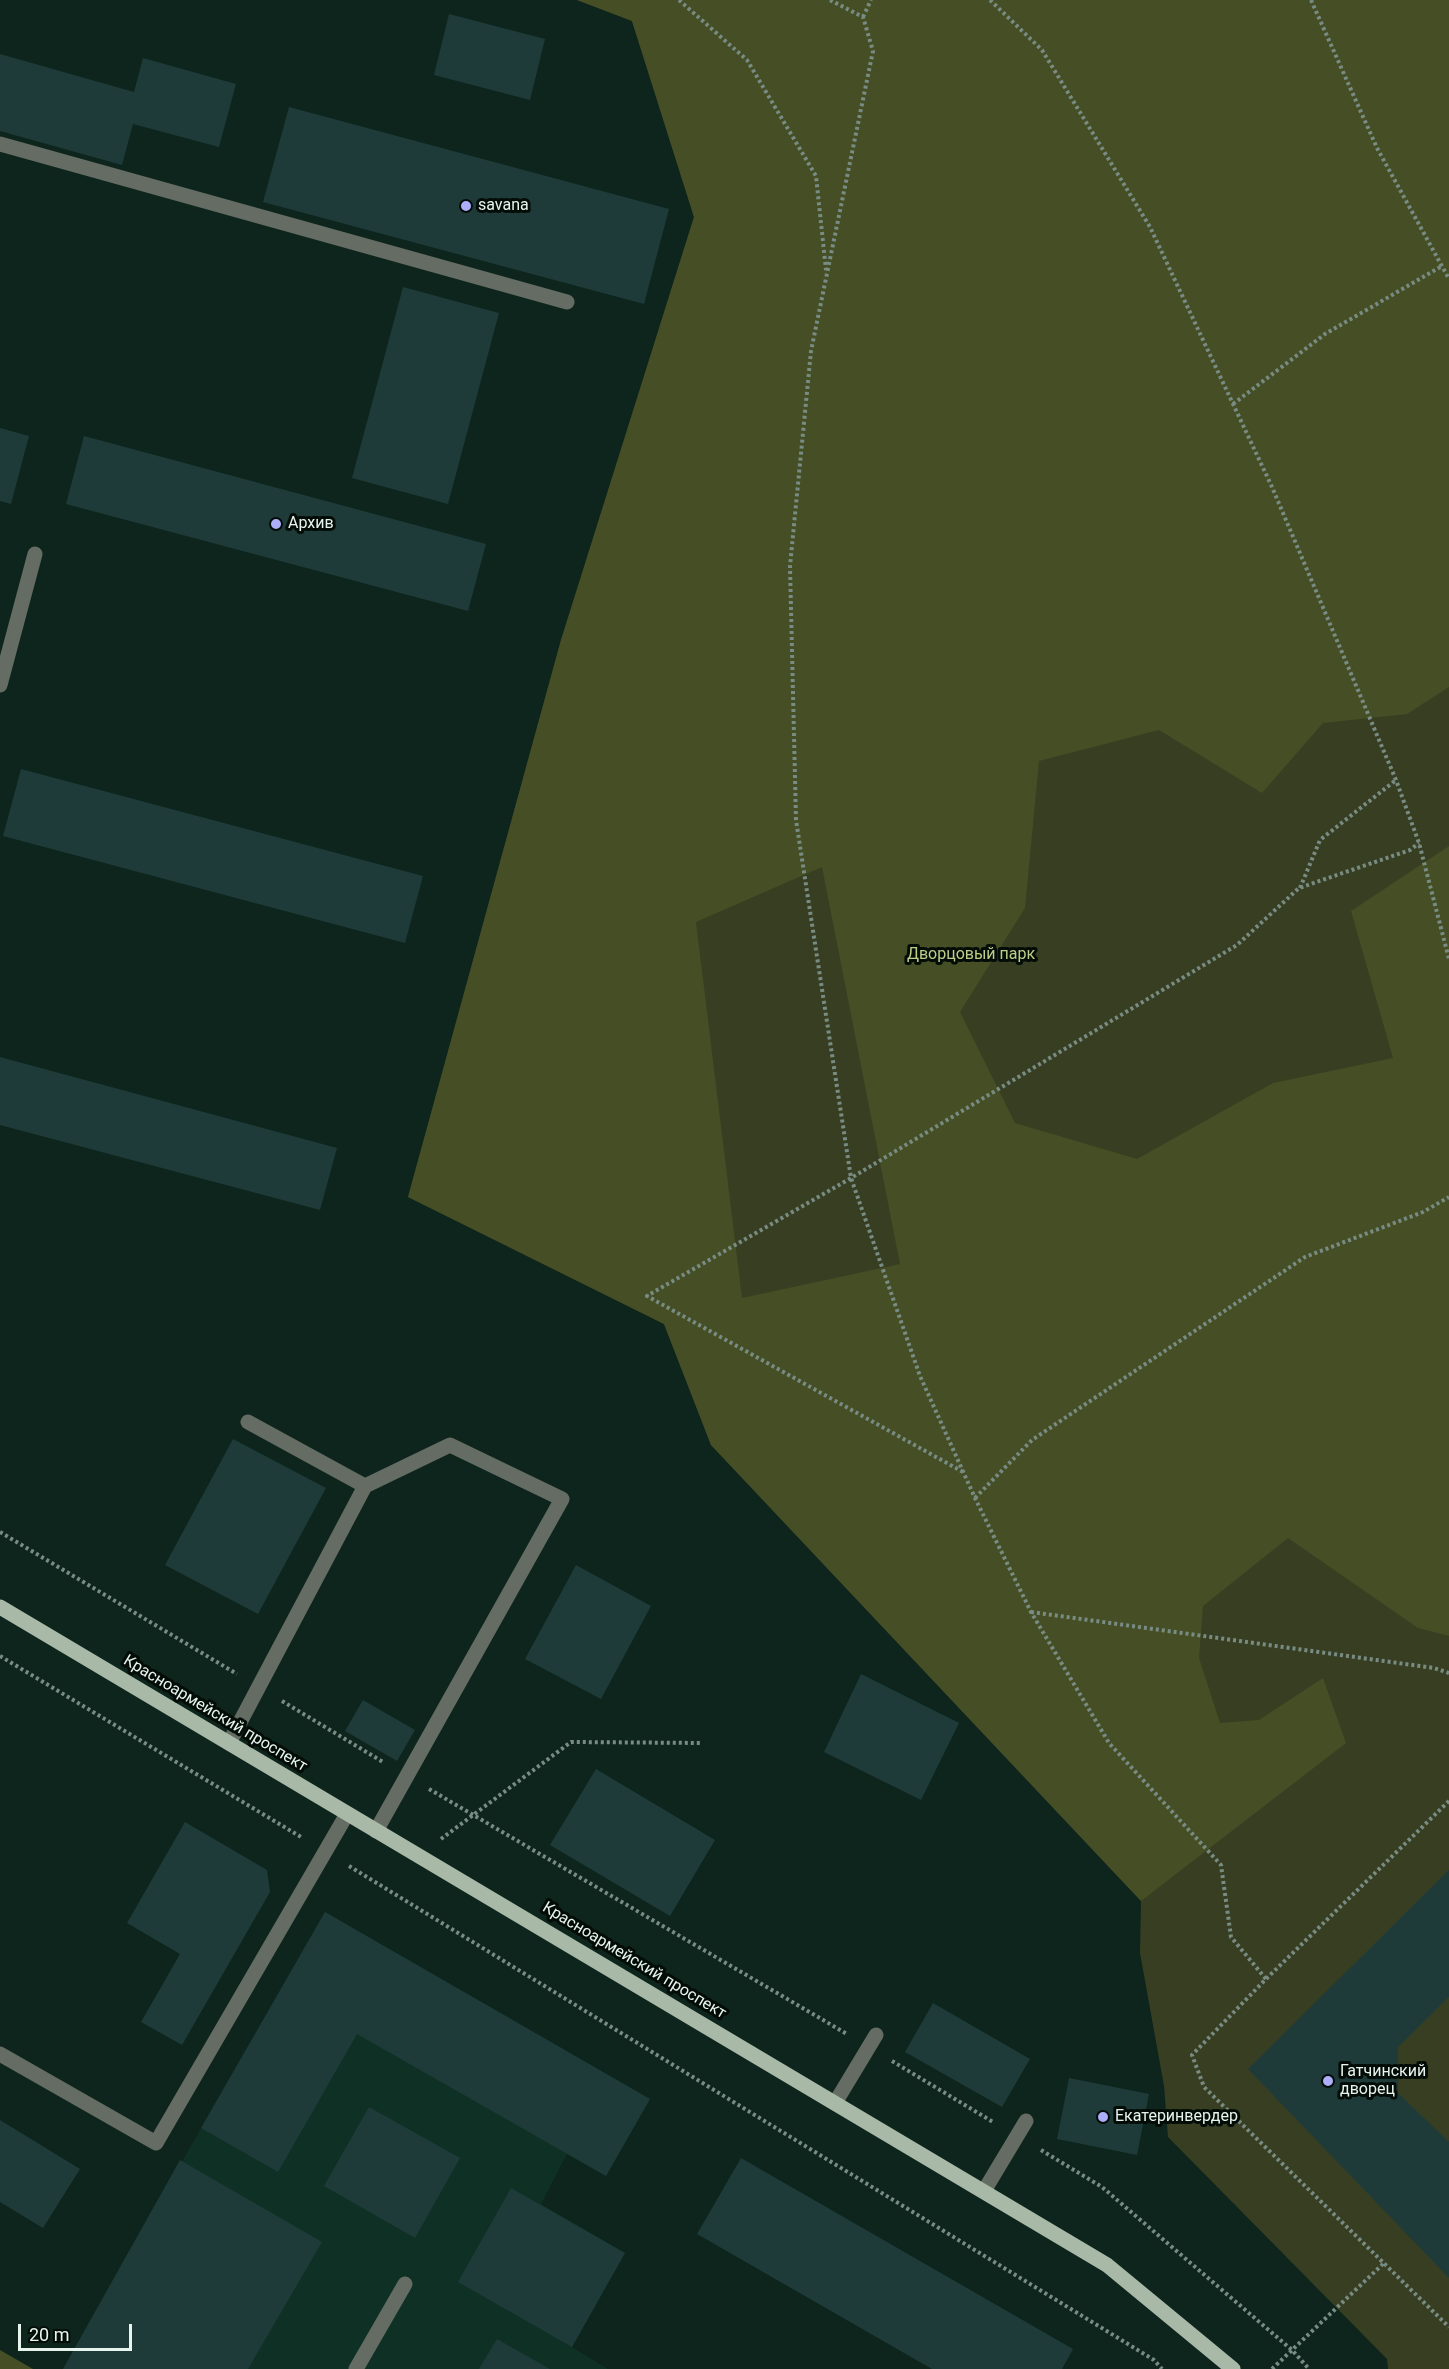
<!DOCTYPE html>
<meta charset="utf-8">
<style>
body{margin:0}
#map{position:relative;width:1449px;height:2369px;overflow:hidden;background:#0d251c;font-family:Roboto,sans-serif}
canvas{display:block}
.scale{position:absolute;left:18px;top:2324px;width:114px;height:27px;box-sizing:border-box;border:3px solid #e7f5ee;border-top:0;padding-left:8px;font-size:18px;line-height:21px;white-space:nowrap;color:#e7f5ee;-webkit-text-stroke:4px #040c08;paint-order:stroke}
</style>
<div id="map">
<canvas width="1449" height="2369"></canvas>
<div class="scale">20 m</div>
</div>
<script>
const ctx = document.querySelector('canvas').getContext('2d');
ctx.lineJoin = 'round';
function fill(path, color) { ctx.fillStyle = color; ctx.fill(path, 'evenodd'); }
const shape = rows => new Path2D(rows.map(r => 'M' + r).join(''));
function trace(path, color, width, dash) { ctx.strokeStyle = color; ctx.lineWidth = width; ctx.lineCap = dash ? 'butt' : 'round'; ctx.setLineDash(dash || []); ctx.stroke(path); }
function label(font, color, halo, rows, align = 'center') {
  ctx.font = font + ' Roboto,sans-serif'; ctx.lineWidth = 6; ctx.setLineDash([]); ctx.textBaseline = 'middle'; ctx.strokeStyle = halo; ctx.fillStyle = color; for (const [text, x, y, turn = 0] of rows) {
    ctx.save(); ctx.translate(x, y); ctx.rotate((+turn || 0) * Math.PI / 180); ctx.textAlign = isNaN(turn) ? turn : align; if (halo) ctx.strokeText(text, 0, 0); ctx.fillText(text, 0, 0); ctx.restore();
  }
}
const built = shape([
 [325,1912,650,2099,606,2176,567,2154,541,2204,625,2253,572,2347,608,2369,63,2369]
]);
const green = shape([
 [577,0,1449,0,1449,2369,1388,2369,1387,2359,1168,2137,1164,2086,1140,1953,1141,1901,711,1445,664,1324,408,1197,561,640,694,217,632,21]
]);
const forest = shape([
 [577,0,1449,0,1449,687,1407,714,1323,723,1262,793,1159,730,1039,761,1025,908,960,1012,1015,1123,1137,1159,1273,1083,1393,1058,1351,911,1449,846,1449,1636,1418,1628,1288,1538,1203,1606,1199,1658,1220,1723,1259,1720,1323,1678,1346,1743,1141,1901,711,1445,664,1324,408,1197,561,640,694,217,632,21],
 [822,867,900,1264,742,1298,696,922],
 [0,2350,33,2369,0,2369]
]);
const building = shape([
 [449,14,545,39,530,100,434,75],
 [0,54,134,92,143,58,236,84,219,147,133,124,122,165,0,131],
 [289,107,669,209,644,304,263,202],
 [403,287,499,313,448,504,352,478],
 [0,428,29,436,11,504,0,501],
 [84,436,486,544,468,611,66,504],
 [21,769,423,876,405,943,3,836],
 [0,1057,337,1148,320,1210,0,1125],
 [233,1439,326,1488,258,1614,165,1565],
 [576,1565,651,1606,601,1699,525,1659],
 [861,1674,959,1723,921,1800,824,1752],
 [363,1700,415,1730,397,1761,345,1731],
 [596,1769,715,1840,670,1916,550,1845],
 [185,1822,267,1870,270,1892,182,2045,141,2022,180,1954,127,1923],
 [1449,1870,1449,1997,1398,2047,1398,2093,1449,2142,1449,2278,1248,2069],
 [325,1912,650,2099,606,2176,357,2034,278,2172,201,2128],
 [933,2003,1030,2059,1002,2107,905,2052],
 [1069,2078,1149,2094,1137,2155,1057,2139],
 [369,2107,460,2158,415,2238,324,2186],
 [0,2120,80,2169,43,2228,0,2202],
 [741,2158,1073,2349,1062,2369,932,2369,697,2234],
 [180,2160,322,2242,248,2369,63,2369],
 [511,2188,625,2253,572,2347,458,2282],
 [497,2339,550,2369,479,2369]
]);
const path = shape([
 [679,0,747,60,816,176,826,270],
 [830,0,863,17,873,51,811,351,790,566,796,820,851,1178,920,1376,975,1498,1031,1612,1109,1743,1221,1865,1231,1937,1266,1979],
 [990,0,1042,50,1150,227,1272,487,1396,780,1419,843,1449,959],
 [1311,0,1377,148,1449,279],
 [863,17,871,0],
 [1233,404,1325,334,1442,266],
 [1300,888,1320,840,1396,780],
 [963,1472,647,1296,851,1178,1237,945,1299,888,1410,850,1419,843],
 [975,1498,1032,1440,1305,1257,1423,1212,1449,1197],
 [0,1532,237,1674],
 [1031,1612,1434,1668,1449,1673],
 [0,1656,301,1837],
 [282,1701,383,1762],
 [429,1789,847,2034],
 [1449,1801,1266,1979,1192,2055,1204,2087,1449,2327],
 [441,1839,571,1742,702,1743],
 [349,1866,1154,2360,1162,2369],
 [892,2061,993,2122],
 [1041,2150,1102,2187,1292,2350,1309,2369],
 [1272,2369,1384,2263]
]);
const minor = shape([
 [0,144,567,302],
 [0,685,35,554],
 [365,1486,450,1445,562,1499,376,1831],
 [229,1743,365,1486,248,1422],
 [0,2054,156,2143,347,1814],
 [835,2103,876,2035],
 [984,2191,1026,2121],
 [356,2369,405,2284]
]);
const major = shape([
 [0,1607,1107,2265,1233,2369]
]);
const markers = [
 [466,206,6,"#adaefb"],
 [276,524,6,"#adaefb"],
 [1328,2081,6,"#adaefb"],
 [1103,2117,6,"#adaefb"]
];
const poiNames = [
 ["savana",478,206],
 ["Архив",288,524],
 ["Гатчинский",1340,2072],
 ["дворец",1340,2090],
 ["Екатеринвердер",1115,2117]
];
const parkNames = [
 ["Дворцовый парк",971,955]
];
const streetNames = [
 ["Красноармейский проспект",215,1714,31],
 ["Красноармейский проспект",634,1961,31]
];
fill(built, '#0f3024');
fill(green, '#383e22');
fill(forest, '#454e24');
fill(building, '#1e3b39');
trace(path, '#798c84', 4, [3, 3]);
trace(minor, '#646c63', 15);
trace(major, '#a9b9a8', 15);
for (const [x, y, r, color] of markers) { const dot = new Path2D(); dot.arc(x, y, r, 0, 2 * Math.PI); ctx.fillStyle = color; ctx.fill(dot); trace(dot, '#040c08', 2); }
label('16px', '#e7f5ee', '#040c08', poiNames, 'left');
label('16px', '#bece89', '#040c08', parkNames);
label('16px', '#e7f5ee', '#040c08', streetNames);
</script>
